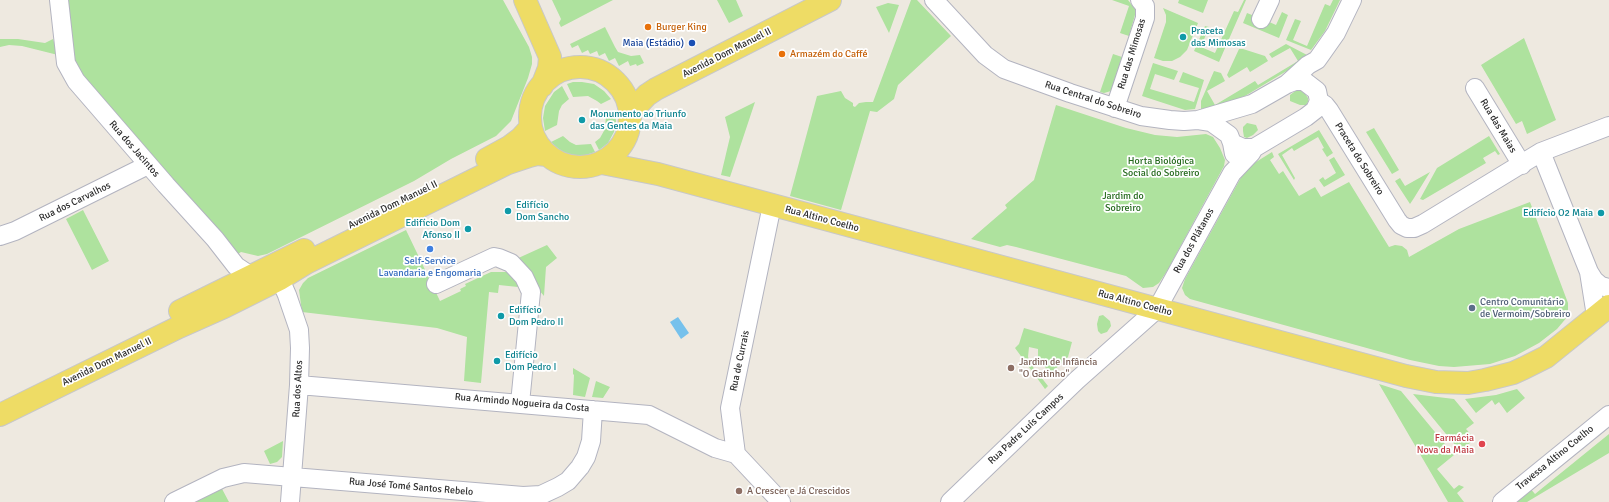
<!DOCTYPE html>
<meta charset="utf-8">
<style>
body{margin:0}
canvas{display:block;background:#eee9e0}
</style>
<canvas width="1609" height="502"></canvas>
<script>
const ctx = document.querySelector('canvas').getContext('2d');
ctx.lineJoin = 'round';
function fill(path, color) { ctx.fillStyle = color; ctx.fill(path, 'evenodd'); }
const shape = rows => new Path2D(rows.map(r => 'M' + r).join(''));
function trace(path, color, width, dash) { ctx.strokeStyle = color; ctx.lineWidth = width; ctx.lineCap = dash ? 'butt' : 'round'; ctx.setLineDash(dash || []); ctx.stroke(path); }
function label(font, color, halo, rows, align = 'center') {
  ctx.font = font + ' Signika,sans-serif'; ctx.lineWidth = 3.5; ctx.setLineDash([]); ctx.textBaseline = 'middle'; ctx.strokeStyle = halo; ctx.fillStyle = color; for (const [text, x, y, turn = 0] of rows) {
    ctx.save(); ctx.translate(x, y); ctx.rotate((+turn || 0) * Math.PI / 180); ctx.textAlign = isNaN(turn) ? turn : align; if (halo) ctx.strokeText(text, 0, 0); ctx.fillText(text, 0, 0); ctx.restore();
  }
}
const green = shape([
 [63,0,503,0,529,47,532,57,532,64,528,78,511,121,496,136,451,159,414,181,267,254,258,256,241,252,238,254,74,70],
 [552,0,613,0,561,27,559,23,561,19],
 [717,0,736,0,743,16,729,23],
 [911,0,917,0,951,36,898,85,894,99,877,112,870,111,841,210,790,196,817,96,841,91,845,98,853,103,853,106,855,107,859,103,866,102,873,102],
 [1112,0,1128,0,1135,9,1135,15,1129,36,1120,33,1129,6],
 [1179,0,1208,0,1203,13,1178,3],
 [1244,0,1246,0,1219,62,1194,51,1205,26,1209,27,1201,47,1215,53,1234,11,1238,12],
 [1333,0,1340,0,1325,31,1311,50,1286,40,1295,19,1301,21,1293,40,1307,46,1325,4,1330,6],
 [888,3,899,5,889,33,876,7],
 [1163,8,1198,23,1187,50,1180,57,1172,61,1163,61,1154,58,1166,22,1166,15],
 [1282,12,1288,15,1279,38,1243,23,1247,13,1257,17,1254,24,1264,28,1267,21,1276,25],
 [605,27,615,47,618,52,631,56,640,55,644,63,637,66,636,64,630,66,628,61,619,66,615,58,609,61,605,53,599,56,597,51,590,54,588,50,582,53,578,45,572,48,570,44],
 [1524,38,1556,120,1527,134,1522,121,1516,124,1481,65],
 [0,39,18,39,45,43,53,39,58,55,22,46,9,45,0,47],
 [1286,44,1307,55,1290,69,1245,96,1217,106,1201,109,1201,101,1214,71,1221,73,1225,81,1207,91,1215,105,1255,81,1258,85,1298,61,1290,48,1272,58,1269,54],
 [1239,49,1243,49,1265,56,1268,61,1250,72,1247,67,1229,78,1227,75],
 [1113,54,1122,57,1111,91,1104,93,1100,92],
 [1153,63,1178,71,1174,80,1155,74,1150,89,1194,102,1199,88,1179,82,1183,72,1204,80,1195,109,1185,110,1142,96],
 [573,82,582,82,594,84,604,91,611,99,601,104,597,101,588,96,573,97,567,84],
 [562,86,569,99,562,105,559,111,557,125,545,131,543,118,545,106,554,92],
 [1298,89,1303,91,1308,98,1308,102,1306,105,1300,105,1290,101,1290,95],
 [755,102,730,177,721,175,730,137,725,117],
 [1056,105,1126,128,1155,135,1177,137,1206,134,1213,137,1220,148,1225,160,1224,166,1167,271,1159,283,1153,287,1143,288,1126,276,1016,247,1007,245,1000,247,971,239,1007,208,1005,205,1034,180],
 [615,111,616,122,614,132,608,143,599,150,595,142,600,138,605,129,606,115],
 [1247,123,1256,125,1258,130,1253,135,1247,138,1244,137,1243,131,1243,127],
 [1374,128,1399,170,1392,174,1366,132],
 [1319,130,1333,153,1327,157,1322,149,1324,148,1318,137,1294,151,1292,148,1282,155,1295,178,1294,180,1278,154],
 [563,136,570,142,576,145,591,144,595,152,583,156,570,155,562,152,551,142],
 [1489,136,1500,154,1498,155,1495,151,1483,158,1486,163,1423,200,1420,199,1437,168],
 [1272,152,1274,157,1270,160,1279,174,1283,171,1299,196,1315,187,1321,197,1349,182,1389,247,1395,245,1402,246,1407,250,1409,257,1459,229,1530,202,1568,303,1568,316,1557,329,1539,343,1515,356,1490,364,1454,367,1439,366,1410,360,1190,299,1185,295,1182,288,1185,279,1244,172,1248,167],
 [1334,157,1345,175,1324,187,1319,180,1323,177,1325,180,1336,173,1329,160],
 [1430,172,1414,198,1410,204,1395,181,1400,178,1405,186],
 [83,210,109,261,92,270,66,219],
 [406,230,440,301,461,291,460,289,466,286,465,284,491,272,507,272,512,275,517,283,518,287,499,285,498,293,489,292,481,383,464,381,467,337,437,328,302,312,299,290,303,283,308,278],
 [547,245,557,258,546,267,544,296,514,260],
 [1103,315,1110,321,1111,326,1107,332,1101,334,1098,331,1097,324,1099,316],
 [1024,328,1072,342,1068,357,1050,374,1038,357,1038,349,1029,347,1028,357,1033,367,1048,386,1045,389,1015,348,1019,344],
 [573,368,590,378,585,397,573,395,574,375,573,374],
 [596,381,610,387,603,398,592,397],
 [1379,384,1401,391,1454,455,1437,469,1454,489,1459,485,1464,487,1457,493,1464,502,1448,502],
 [1517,389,1525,398,1507,413,1499,402,1495,405,1492,400,1476,413,1465,399,1496,395],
 [1413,394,1454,399,1474,423,1466,429,1475,439,1460,451],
 [1609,434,1609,453,1527,502,1510,502,1529,487,1535,494],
 [283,441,282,457,277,462,270,464,264,451],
 [221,487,229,502,192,502]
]);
const water = shape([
 [678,317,689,333,681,339,670,322]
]);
const minor = shape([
 [59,0,66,63,76,81,166,185,215,239,236,266,251,276,280,279,287,295,299,330,300,348,299,385,290,502],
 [934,0,985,55,1004,69,1070,93,1141,116,1170,120,1184,121,1198,120,1252,104,1287,84,1308,65,1317,60,1322,53,1336,33,1352,0],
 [1261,19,1270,0],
 [1475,88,1522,165],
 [1319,101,1325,105,1329,110,1397,220,1401,225,1407,228,1414,228,1423,224,1541,152,1609,126],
 [1115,108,1145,18,1145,6,1140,0],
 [1198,120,1211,122,1229,135,1232,143,1234,154],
 [1232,143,1243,148,1254,148,1306,117,1315,110,1319,101,1317,91,1304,81,1295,81,1287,84],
 [1541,152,1589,272,1596,316],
 [772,205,730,408,736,454,781,502],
 [0,236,15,231,148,165],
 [1589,272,1594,280,1601,286,1609,288],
 [436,284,494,257,499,258,511,263,524,277,531,292,520,403],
 [299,385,649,415,715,448,736,454],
 [174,502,223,478,244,473,523,496,541,495,558,487,568,481,580,467,586,457,591,441,593,410],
 [950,502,1077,380,1157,309,1232,173,1251,153,1254,148],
 [1502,502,1609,415]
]);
const major = shape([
 [525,0,550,57,549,68,542,86],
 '530 117a50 50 0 1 1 100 0a50 50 0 1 1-100 0Z',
 [630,113,647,95,656,89,830,0],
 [487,159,509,147,521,138,531,127],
 [602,163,658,174,1406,376,1436,382,1468,383,1485,380,1513,373,1524,368,1546,357,1609,306],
 [180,311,304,250],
 [0,415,179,327,224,307,280,279,306,263,508,163,529,156,537,154,547,155]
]);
const markers = [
 [648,27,4,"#e8710a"],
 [1183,37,4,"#0f9aa8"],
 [692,43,4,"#1a4fb4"],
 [782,54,4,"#e8710a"],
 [582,120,4,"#0f9aa8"],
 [508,211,4,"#0f9aa8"],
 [1601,213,4,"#0f9aa8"],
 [468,229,4,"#0f9aa8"],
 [430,249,4,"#3f7fe0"],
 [1472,308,4,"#5c6f8a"],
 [501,316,4,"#0f9aa8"],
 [497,361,4,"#0f9aa8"],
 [1011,368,4,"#8d6e63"],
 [1482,444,4,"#e0444e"],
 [739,491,4,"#8d6e63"]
];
const foodNames = [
 ["Burger King",656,27],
 ["Armazém do Caffé",790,54]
];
const cultureNames = [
 ["Praceta",1191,31],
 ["das Mimosas",1191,43],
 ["Monumento ao Triunfo",590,114],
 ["das Gentes da Maia",590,126],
 ["Edifício",516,205],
 ["Dom Sancho",516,217],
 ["Edifício O2 Maia",1593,213,"right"],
 ["Edifício Dom",460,223,"right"],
 ["Afonso II",460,235,"right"],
 ["Edifício",509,310],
 ["Dom Pedro II",509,322],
 ["Edifício",505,355],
 ["Dom Pedro I",505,367]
];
const transitNames = [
 ["Maia (Estádio)",684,43]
];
const streetNames = [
 ["Avenida Dom Manuel II",727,53,-27],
 ["Rua das Mimosas",1132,54,-73],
 ["Rua Central do Sobreiro",1093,100,18],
 ["Rua das Maias",1498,126,59],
 ["Rua dos Jacintos",134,149,49],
 ["Praceta do Sobreiro",1359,159,58],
 ["Rua dos Carvalhos",75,202,-26],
 ["Avenida Dom Manuel II",393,205,-26],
 ["Rua Altino Coelho",822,219,15],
 ["Rua dos Plátanos",1194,241,-61],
 ["Rua Altino Coelho",1135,303,15],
 ["Rua de Currais",740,361,-78],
 ["Avenida Dom Manuel II",107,362,-26],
 ["Rua dos Altos",298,389,-87],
 ["Rua Armindo Nogueira da Costa",522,403,5],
 ["Rua Padre Luís Campos",1026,429,-43],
 ["Travessa Altino Coelho",1555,458,-39],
 ["Rua José Tomé Santos Rebelo",411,487,5]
];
const parkNames = [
 ["Horta Biológica",1161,161],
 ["Social do Sobreiro",1161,173],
 ["Jardim do",1123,196],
 ["Sobreiro",1123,208]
];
const shopNames = [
 ["Self-Service",430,261],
 ["Lavandaria e Engomaria",430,273]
];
const serviceNames = [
 ["Centro Comunitário",1480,302],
 ["de Vermoim/Sobreiro",1480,314]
];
const educationNames = [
 ["Jardim de Infância",1019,362],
 ["\"O Gatinho\"",1019,374],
 ["A Crescer e Já Crescidos",747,491]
];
const healthNames = [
 ["Farmácia",1474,438],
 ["Nova da Maia",1474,450]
];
fill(green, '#aee29e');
fill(water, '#76c1ec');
trace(minor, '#b3b4c0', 20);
trace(major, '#c8c8c8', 24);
trace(minor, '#fff', 18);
trace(major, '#eedc65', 22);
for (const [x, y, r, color] of markers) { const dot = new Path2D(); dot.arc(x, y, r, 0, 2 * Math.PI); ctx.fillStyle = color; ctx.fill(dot); trace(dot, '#fff', 1.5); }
label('10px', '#c56008', '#fff', foodNames, 'left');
label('10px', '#0d838f', '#fff', cultureNames, 'left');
label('10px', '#164399', '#fff', transitNames, 'right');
label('10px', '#2d2d2d', '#fff', streetNames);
label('10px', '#256a1d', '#fff', parkNames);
label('10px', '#366cbe', '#fff', shopNames);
label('10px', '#4e5e75', '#fff', serviceNames, 'left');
label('10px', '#785e54', '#fff', educationNames, 'left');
label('10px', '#be3a42', '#fff', healthNames, 'right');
</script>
